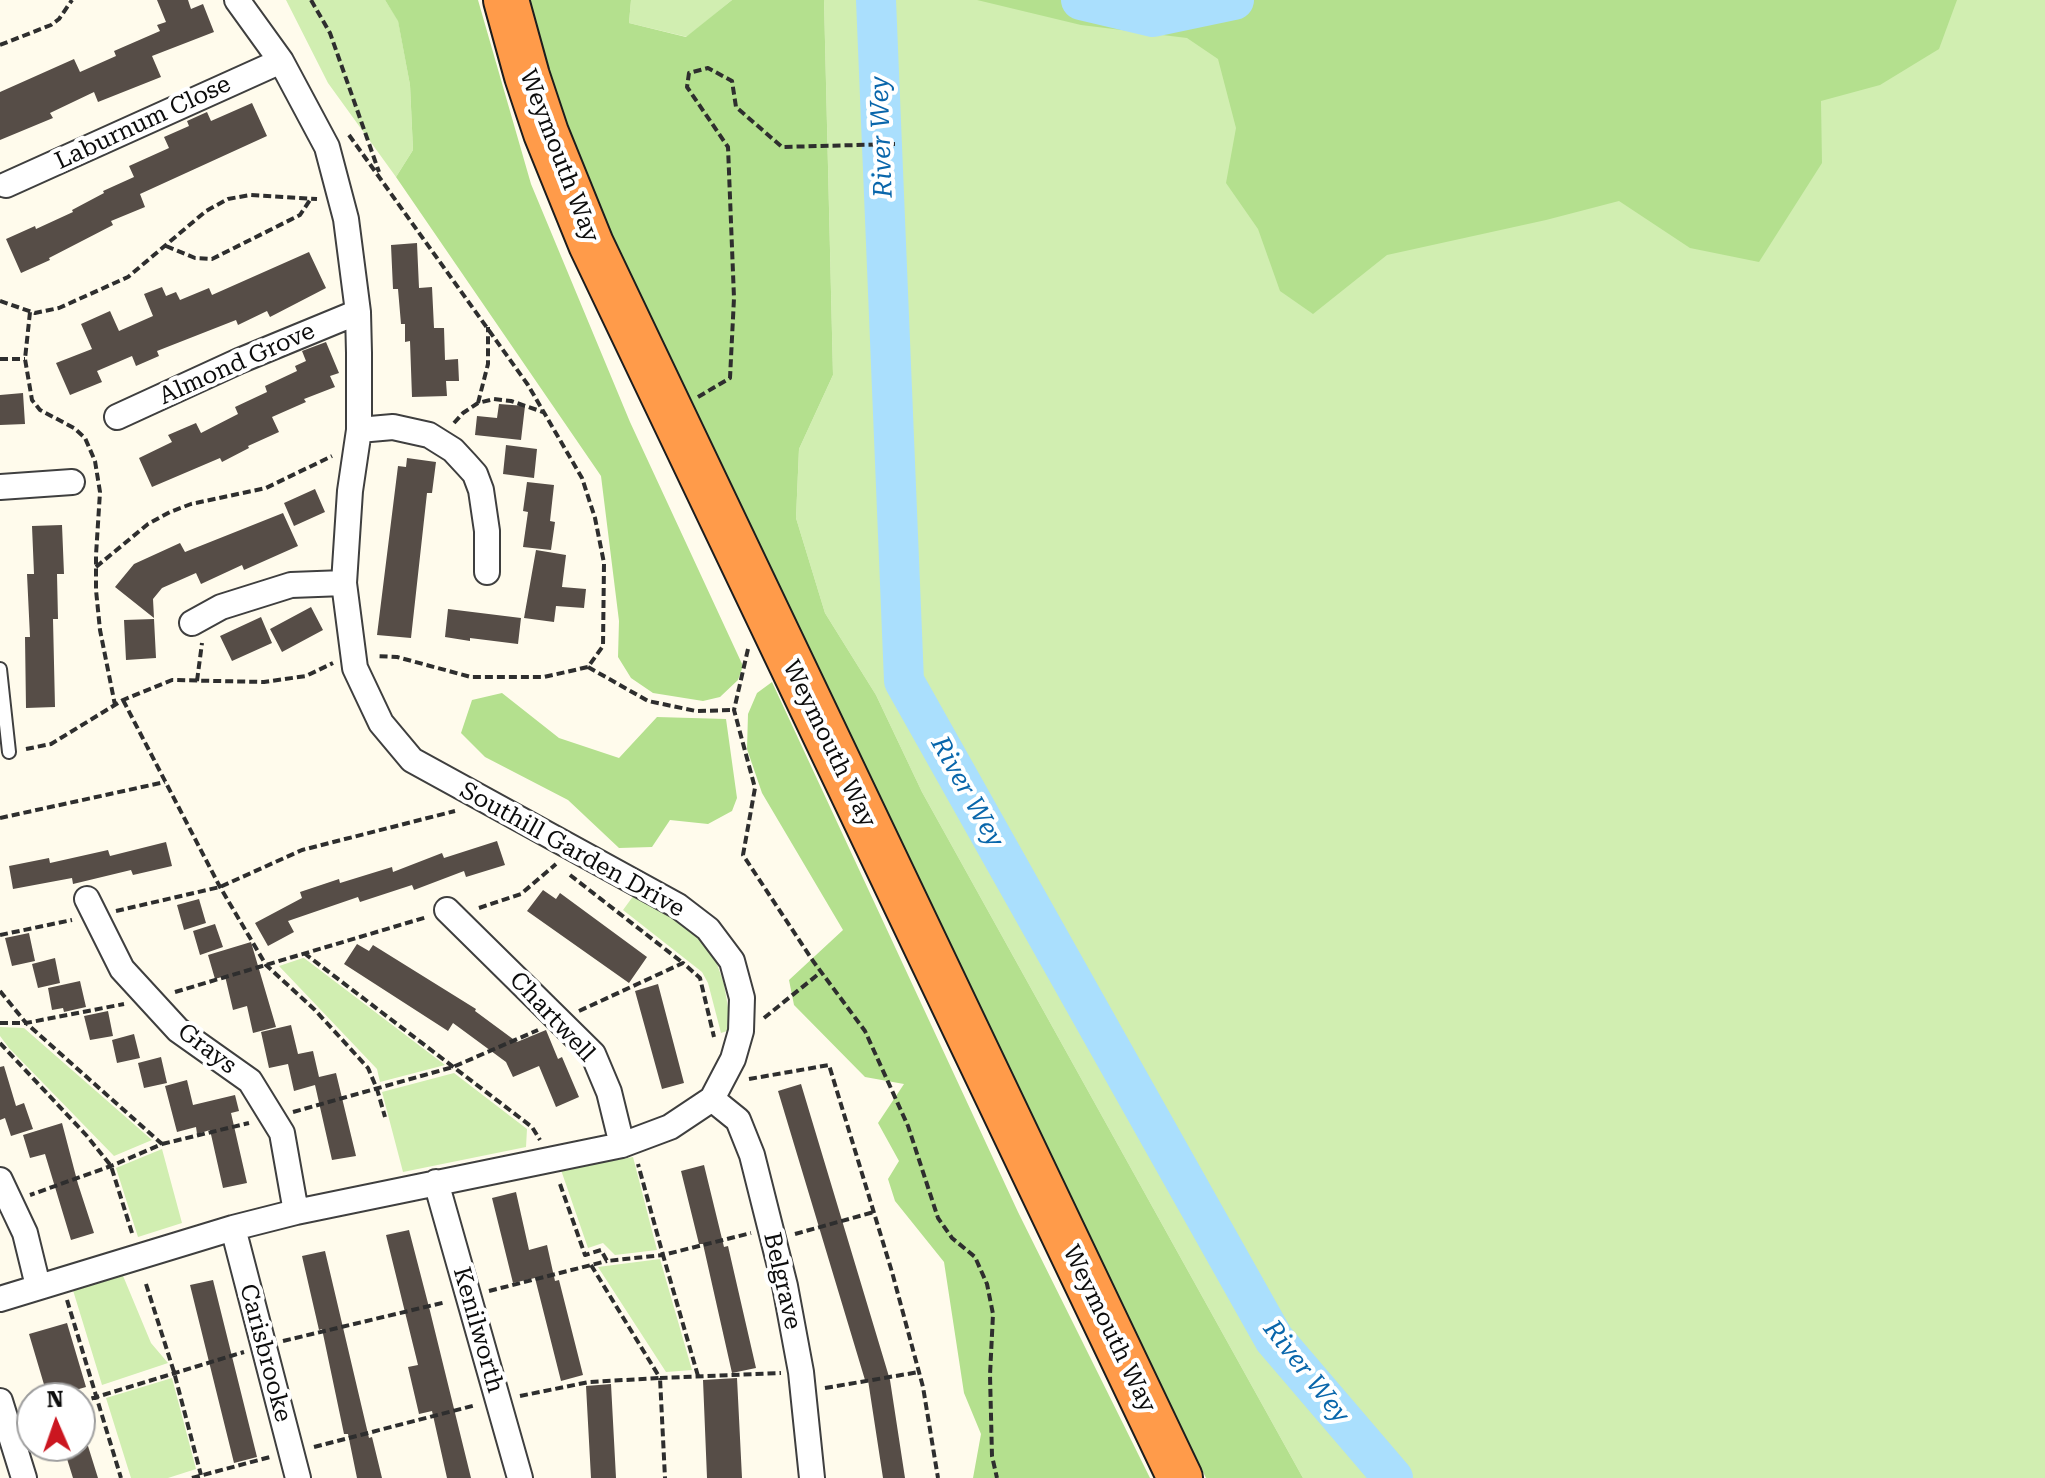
<!DOCTYPE html>
<style>
body{margin:0}
#map{position:relative;width:2045px;height:1478px;overflow:hidden;background:#fffbec;font-family:"Roboto Serif",serif}
canvas{display:block}
.north{position:absolute;left:16px;top:1382px;width:80px;height:80px;box-sizing:border-box;background:#fff;border:2px solid #9e9e9e;border-radius:50%;rotate:358deg;font-size:22px;font-weight:700;line-height:32px;text-align:center;color:#0c0c0c}
.north::after{content:'';display:block;margin:auto;width:28px;height:36px;background:#cb1620;clip-path:polygon(50% 0,100% 100%,50% 72%,0 100%)}
</style>
<div id="map">
<canvas width="2045" height="1478"></canvas>
<div class="north">N</div>
</div>
<script>
const ctx = document.querySelector('canvas').getContext('2d');
ctx.lineJoin = 'round';
function fill(path, color) { ctx.fillStyle = color; ctx.fill(path, 'evenodd'); }
const shape = rows => new Path2D(rows.map(r => 'M' + r).join(''));
function trace(path, color, width, dash) { ctx.strokeStyle = color; ctx.lineWidth = width; ctx.lineCap = dash ? 'butt' : 'round'; ctx.setLineDash(dash || []); ctx.stroke(path); }
function label(font, color, halo, rows, align = 'center') {
  ctx.font = font + ' "Roboto Serif",serif'; ctx.lineWidth = 8; ctx.setLineDash([]); ctx.textBaseline = 'middle'; ctx.strokeStyle = halo; ctx.fillStyle = color; for (const [text, x, y, turn = 0] of rows) {
    ctx.save(); ctx.translate(x, y); ctx.rotate((+turn || 0) * Math.PI / 180); ctx.textAlign = isNaN(turn) ? turn : align; if (halo) ctx.strokeText(text, 0, 0); ctx.fillText(text, 0, 0); ctx.restore();
  }
}
const green = shape([
 [286,0,385,0,398,20,410,85,413,150,396,177,328,83],
 [631,0,732,0,687,37,629,23],
 [824,0,2045,0,2045,1478,1303,1478,922,792,876,695,825,613,796,518,799,449,833,375],
 [634,895,685,924,699,936,716,961,724,984,730,1019,727,1031,721,1033,708,983,702,972,623,910],
 [303,958,304,958,445,1065,380,1082,377,1069,279,966],
 [0,1027,24,1028,152,1140,114,1156,9,1048,0,1036],
 [454,1073,527,1129,526,1147,403,1172,382,1092],
 [162,1149,182,1223,138,1237,116,1168],
 [633,1157,657,1250,615,1255,603,1243,588,1248,561,1170],
 [660,1259,692,1370,666,1372,598,1267],
 [121,1271,151,1343,168,1363,102,1385,72,1287],
 [172,1378,196,1469,168,1478,131,1478,106,1398]
]);
const forest = shape([
 [385,0,478,0,531,184,630,422,743,666,738,680,720,697,703,701,653,693,631,678,618,657,619,621,601,476,396,177,413,150,410,85,398,21],
 [526,0,631,0,629,23,686,37,732,0,824,0,833,375,799,449,796,518,825,613,876,695,922,792,1303,1478,1206,1478,807,659,613,244,549,83],
 [977,0,1957,0,1939,49,1880,85,1821,101,1822,163,1759,262,1690,248,1619,201,1546,220,1387,255,1313,314,1280,291,1258,229,1226,183,1236,128,1218,59,1187,38,1081,25],
 [772,682,1018,1212,1150,1478,973,1478,981,1434,964,1393,944,1262,895,1201,888,1179,899,1161,878,1123,904,1084,865,1077,794,1005,789,980,843,930,762,793,747,749,748,714,757,693],
 [502,693,559,738,619,758,657,717,726,719,737,798,732,811,708,824,670,820,652,847,619,848,568,800,485,757,461,733,472,700]
]);
const river = shape([
 [876,0,904,681,1274,1339,1393,1478],
 [1081,0,1153,17,1234,0]
]);
const building = shape([
 [157,0,188,0,191,9,203,4,214,32,152,56,161,77,98,102,94,92,50,113,53,118,0,140,0,92,74,59,80,72,116,56,114,51,160,31,157,25,166,22],
 [252,103,267,136,140,194,145,207,111,221,113,225,49,258,50,260,21,273,6,239,35,226,36,229,73,212,72,210,104,193,103,191,134,177,129,166,169,148,164,137,189,126,187,121,207,112,211,121],
 [417,243,419,288,432,287,434,328,444,328,445,360,458,359,459,381,446,381,447,396,412,397,410,341,405,342,405,324,401,324,398,289,393,289,391,245],
 [309,252,326,288,270,317,267,311,238,325,236,320,157,351,159,356,136,366,132,356,97,371,102,382,70,395,56,363,92,349,81,324,110,311,119,331,153,316,144,294,162,287,166,296,176,292,180,300,209,288,212,295],
 [326,342,339,373,330,376,335,387,304,399,306,402,272,417,279,432,248,446,249,448,222,462,220,458,152,487,139,458,172,442,168,435,196,423,201,433,238,414,235,407,267,392,265,386,297,371,295,366,306,361,302,351],
 [23,393,25,424,0,425,0,395],
 [499,404,525,406,521,440,475,435,477,416,497,418],
 [506,445,537,449,534,478,503,474],
 [407,458,436,462,432,493,427,493,411,638,377,635,398,466,406,467],
 [527,482,554,485,550,521,555,522,551,550,523,547,528,512,523,511],
 [315,489,325,512,294,526,284,503],
 [283,513,298,546,244,570,242,565,201,584,196,573,162,588,153,599,154,618,115,587,134,564,180,543,185,552],
 [62,525,64,574,57,574,58,619,53,619,55,707,26,708,25,637,30,637,27,574,34,574,32,526],
 [536,550,566,555,562,587,586,589,584,608,556,606,554,622,524,618],
 [311,607,323,630,282,652,270,629],
 [448,609,521,618,518,644,470,638,470,641,445,637],
 [261,617,272,643,232,661,220,636],
 [154,619,156,658,126,660,124,620],
 [497,841,505,865,466,877,464,871,414,890,412,885,360,902,358,897,288,921,294,932,268,946,255,923,302,898,300,892,339,879,340,883,392,867,393,872,442,853,444,858],
 [166,842,172,866,133,875,131,870,73,884,72,878,13,889,9,866,49,858,50,863,108,850,110,856],
 [543,890,556,899,560,893,647,957,629,983,527,911],
 [199,899,206,923,184,930,177,905],
 [215,924,223,947,200,955,193,931],
 [29,933,35,961,12,966,5,938],
 [251,942,276,1027,253,1033,247,1006,233,1010,225,976,215,979,208,955],
 [357,944,369,951,373,945,476,1009,475,1011,517,1042,546,1030,558,1059,562,1057,579,1097,556,1107,539,1066,513,1077,506,1062,453,1023,448,1031,344,964],
 [55,958,60,983,38,988,32,964],
 [80,981,86,1007,64,1012,63,1008,52,1010,48,988],
 [658,984,684,1083,662,1089,635,991],
 [108,1011,113,1036,90,1040,84,1016],
 [291,1025,298,1054,313,1051,319,1077,336,1073,356,1156,332,1160,315,1085,294,1091,288,1064,269,1068,261,1032],
 [134,1034,140,1058,117,1063,112,1040],
 [161,1057,167,1083,144,1088,138,1063],
 [4,1066,16,1106,24,1103,33,1129,11,1136,5,1118,0,1120,0,1067],
 [187,1080,193,1105,235,1095,239,1111,231,1113,247,1183,223,1188,210,1130,197,1134,196,1127,177,1132,165,1086],
 [801,1084,890,1380,905,1478,883,1478,868,1380,865,1380,778,1091],
 [62,1123,78,1184,94,1233,71,1240,45,1154,30,1158,23,1135],
 [704,1165,724,1247,728,1246,756,1368,732,1373,703,1244,699,1244,681,1171],
 [516,1192,529,1250,547,1245,555,1281,559,1280,583,1375,561,1381,535,1278,513,1283,492,1198],
 [409,1230,430,1311,471,1478,447,1478,432,1411,419,1414,408,1367,418,1365,386,1235],
 [325,1251,369,1438,372,1437,382,1478,357,1478,348,1434,344,1434,322,1329,319,1330,302,1256],
 [213,1280,257,1457,234,1463,190,1285],
 [67,1323,86,1387,72,1391,74,1398,48,1398,29,1334],
 [737,1378,742,1478,707,1478,703,1380],
 [611,1384,616,1478,591,1478,586,1386],
 [63,1446,88,1446,98,1478,73,1478]
]);
const path = shape([
 [311,0,330,33,379,172],
 [0,45,51,25,59,19,72,0],
 [349,135,528,385,582,478,595,518,604,563,603,646,588,667,544,677,471,677,397,657,376,656],
 [166,246,195,258,212,259,300,215,310,200],
 [0,301,35,313,59,308,128,277,206,211,228,199,250,195,317,199],
 [30,312,25,359,32,400,40,410,74,428,85,438,95,461,100,492,96,555,96,590,100,630,115,705],
 [0,359,25,359],
 [698,397,730,378,734,298,728,147,687,87,689,73,708,68,732,81,736,107,782,147,895,144],
 [478,403,488,364,488,327],
 [454,423,463,413,478,403,494,399,511,401,543,412],
 [96,567,148,524,170,512,191,504,266,488,332,456],
 [748,649,734,710,755,788,743,855,813,961,865,1031,908,1126,938,1218,952,1238,975,1257,987,1284,993,1314,990,1375,992,1456,997,1478],
 [588,667,648,701,696,711,734,710],
 [197,681,202,643],
 [123,700,220,887,266,965,315,1010,368,1068,377,1089,385,1117],
 [26,749,51,744,123,700,172,680,264,682,306,676,333,663],
 [0,818,165,782],
 [570,875,683,963],
 [479,908,521,894,556,864],
 [116,911,220,887,302,850,455,811],
 [0,935,72,920],
 [304,953,532,1127,540,1140],
 [0,991,26,1023,162,1144,111,1166,30,1195],
 [175,992,427,917],
 [579,1011,683,963,700,978,714,1037],
 [764,1018,821,972],
 [0,1023,26,1023,124,1004],
 [0,1043,87,1136,111,1166,132,1233],
 [749,1079,829,1065,892,1272,923,1387,938,1478],
 [293,1112,453,1067,538,1030],
 [162,1144,249,1123],
 [560,1184,585,1255,601,1250,607,1261,663,1255,638,1164],
 [795,1234,874,1212],
 [591,1265,660,1378,781,1373],
 [146,1284,174,1372,201,1475],
 [489,1291,607,1261],
 [67,1300,121,1478],
 [283,1341,446,1302],
 [698,1376,663,1255,751,1233],
 [825,1388,919,1372],
 [520,1396,589,1382,660,1378,665,1478],
 [80,1402,244,1352],
 [314,1447,476,1405],
 [192,1478,270,1457]
]);
const lane = shape([
 [0,669,9,752]
]);
const street = shape([
 [6,185,281,61],
 [117,417,239,361,358,312],
 [359,430,393,427,429,435,453,450,466,464,475,474,481,490,487,531,487,572],
 [0,487,72,482],
 [192,623,221,607,291,585,344,583],
 [87,899,122,969,178,1030,250,1081,282,1133,296,1212],
 [447,910,593,1054,609,1092,622,1145],
 [712,1099,738,1120,752,1155,785,1286,801,1372,812,1478],
 [0,1180,25,1233,38,1286],
 [436,1182,520,1478],
 [233,1228,298,1478],
 [0,1299,233,1228,296,1212,622,1145,670,1127,712,1099,733,1059,741,1031,742,998,732,961,708,929,678,906,412,760,381,723,355,668,344,583,350,491,359,430,359,353,358,312,346,219,327,147,281,61,237,0],
 [0,1401,24,1478]
]);
const highway = shape([
 [506,0,527,76,546,133,591,244,1180,1478]
]);
const streetNames = [
 ["Laburnum Close",143,123,-25],
 ["Weymouth Way",559,156,69],
 ["Almond Grove",237,364,-24],
 ["Weymouth Way",829,744,64],
 ["Southill Garden Drive",572,850,29],
 ["Chartwell",552,1017,47],
 ["Grays",207,1049,37],
 ["Belgrave",782,1281,77],
 ["Weymouth Way",1109,1329,64],
 ["Kenilworth",478,1330,74],
 ["Carisbrooke",265,1353,75]
];
const waterNames = [
 ["River Wey",882,137,-92],
 ["River Wey",967,792,61],
 ["River Wey",1306,1372,52]
];
fill(green, '#d1eeb1');
fill(forest, '#b4e08e');
trace(river, '#aadffd', 40);
fill(building, '#564d47');
trace(lane, '#3f3f3f', 16);
trace(street, '#3f3f3f', 28);
trace(highway, '#1d1d1d', 48);
trace(path, '#2e2e2e', 4, [8, 4]);
trace(lane, '#fff', 12);
trace(street, '#fff', 24);
trace(highway, '#ff9b4a', 44);
label('24px', '#0c0c0c', '#fff', streetNames);
label('italic 26px', '#0966ab', '#fff', waterNames);
</script>
